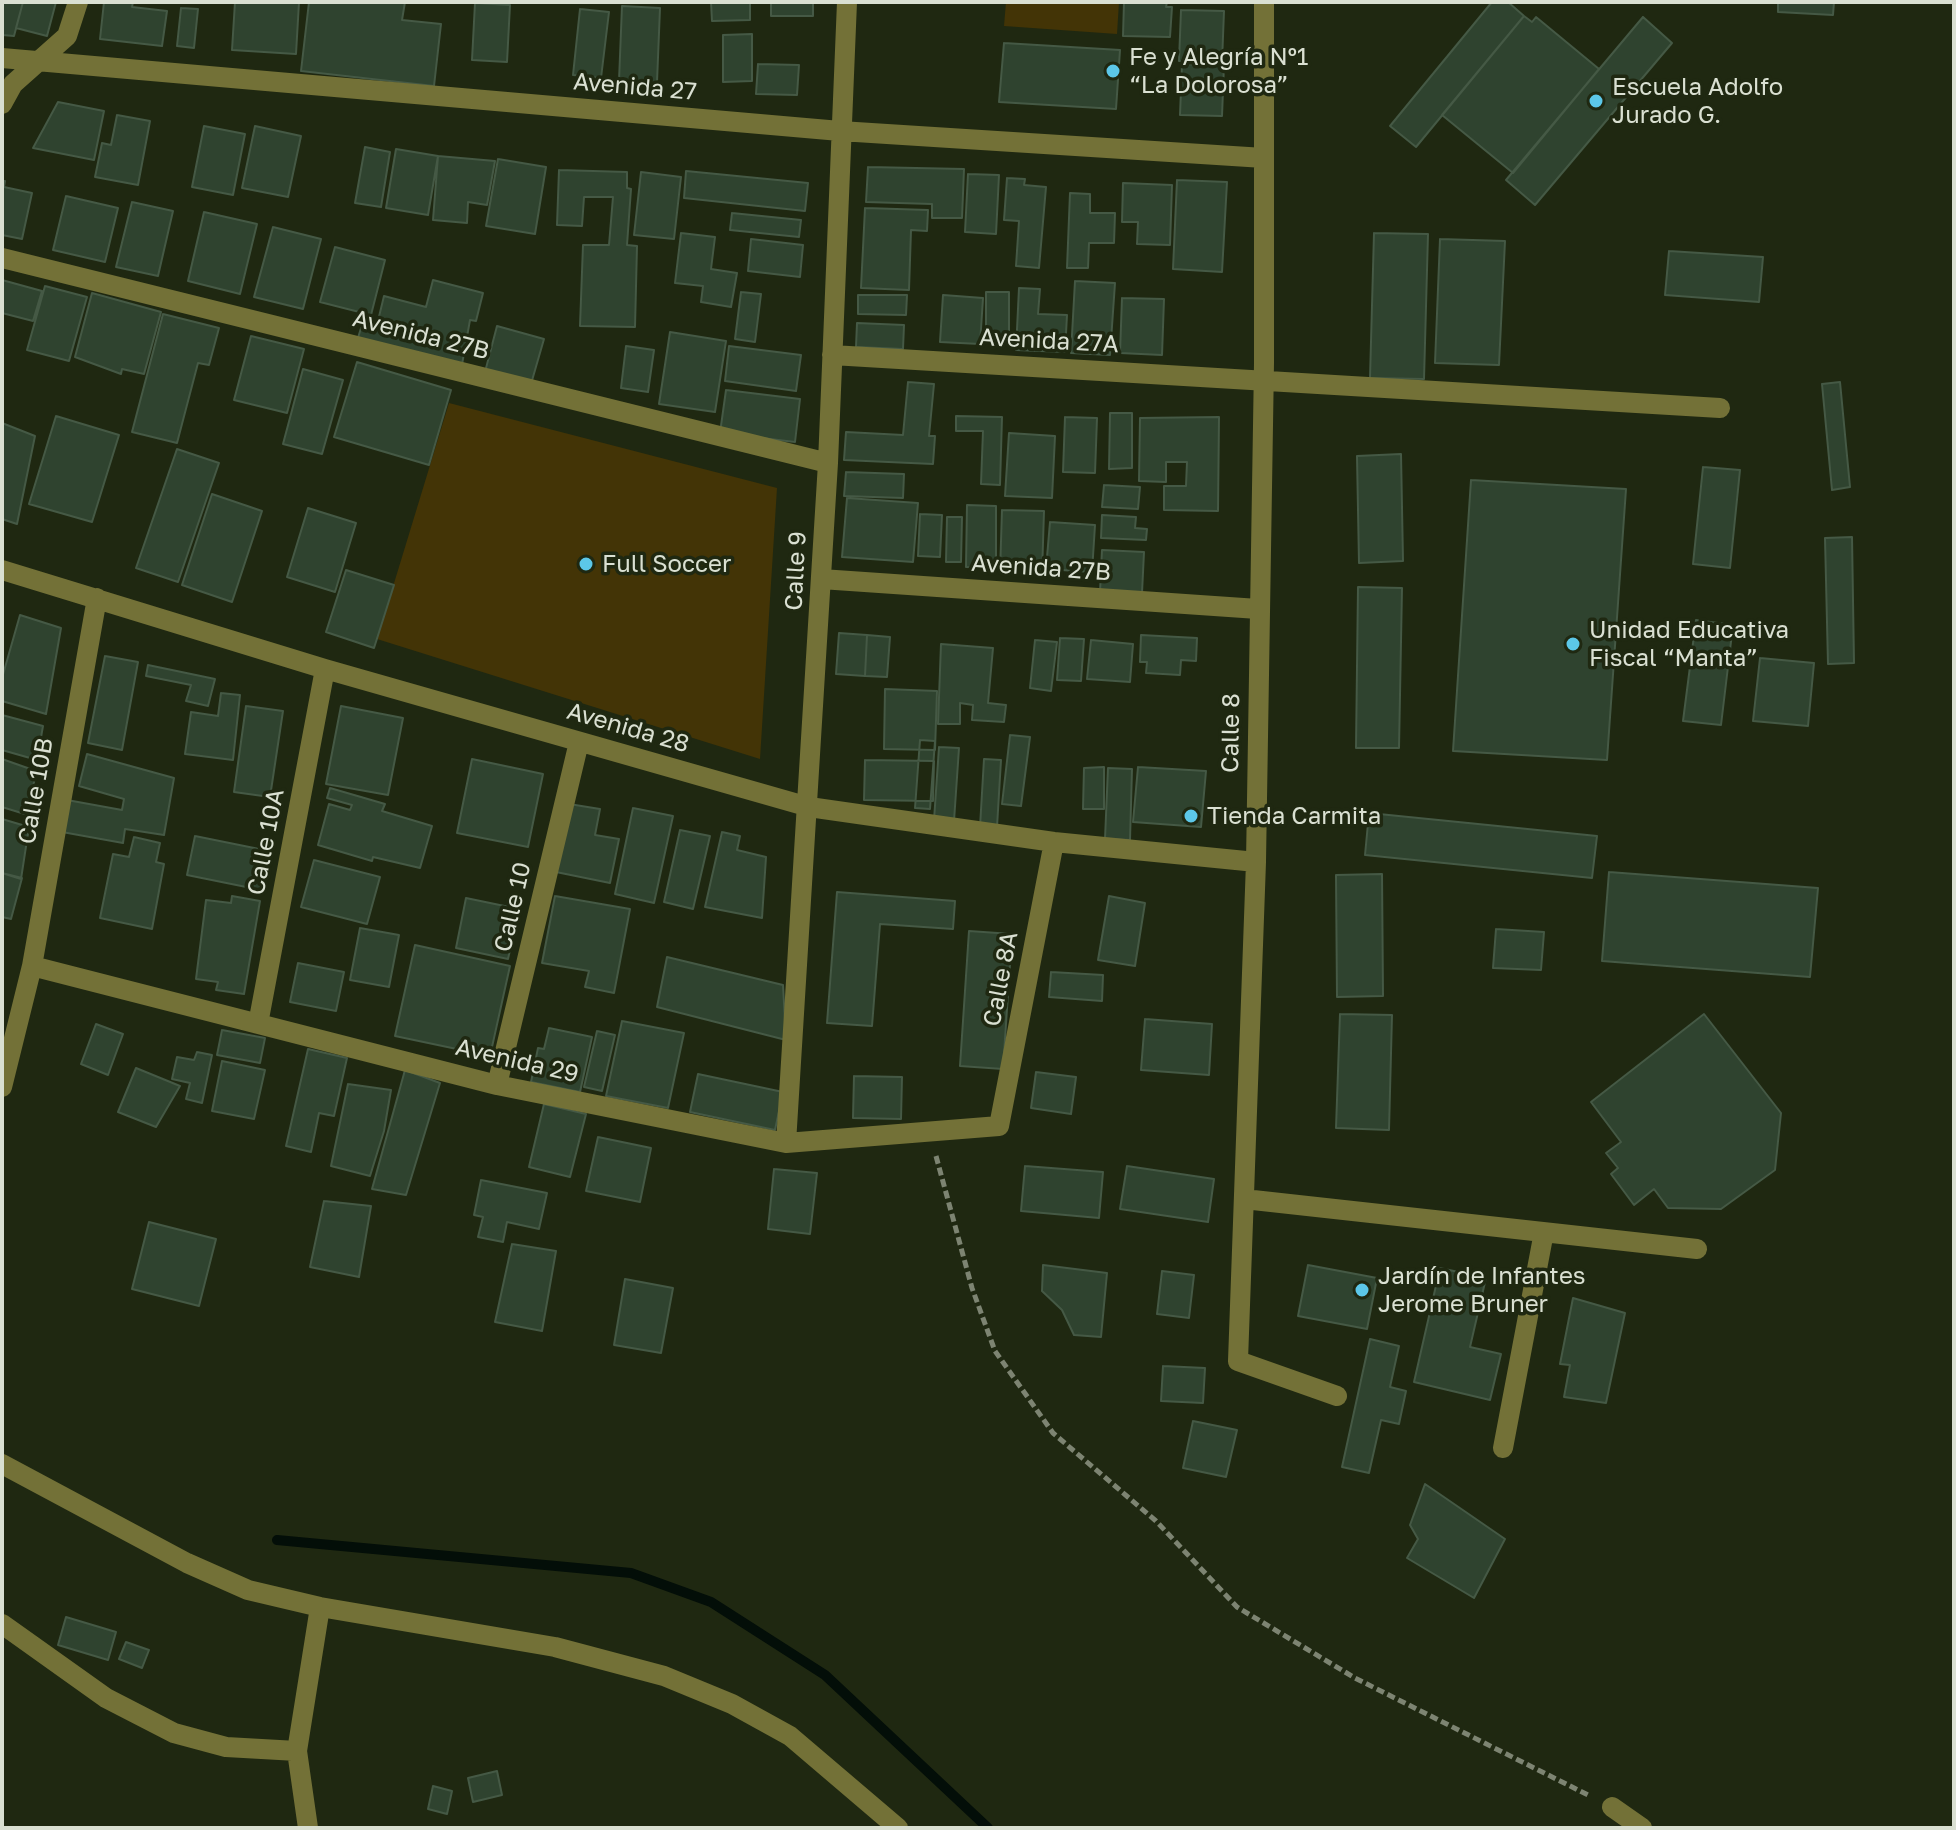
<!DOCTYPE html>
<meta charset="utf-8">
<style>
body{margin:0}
#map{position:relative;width:1956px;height:1830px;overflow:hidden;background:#1f2811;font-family:"Golos Text",sans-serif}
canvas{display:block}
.frame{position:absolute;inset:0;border:4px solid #dae0d2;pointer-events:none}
</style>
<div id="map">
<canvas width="1956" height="1830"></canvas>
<div class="frame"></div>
</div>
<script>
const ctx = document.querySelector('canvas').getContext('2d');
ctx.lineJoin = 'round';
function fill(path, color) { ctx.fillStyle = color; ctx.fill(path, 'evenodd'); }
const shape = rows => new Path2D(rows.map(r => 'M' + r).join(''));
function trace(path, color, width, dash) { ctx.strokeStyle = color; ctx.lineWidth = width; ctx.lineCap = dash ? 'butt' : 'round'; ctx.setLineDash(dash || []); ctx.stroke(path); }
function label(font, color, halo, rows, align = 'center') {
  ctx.font = font + ' "Golos Text",sans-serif'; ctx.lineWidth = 7; ctx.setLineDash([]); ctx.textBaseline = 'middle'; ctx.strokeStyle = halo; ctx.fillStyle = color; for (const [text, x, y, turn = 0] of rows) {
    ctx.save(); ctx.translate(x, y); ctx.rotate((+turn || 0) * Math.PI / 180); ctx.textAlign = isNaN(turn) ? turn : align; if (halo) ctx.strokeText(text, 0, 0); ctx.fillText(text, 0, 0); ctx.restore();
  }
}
const green = shape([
 [1006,2,1119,2,1117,34,1004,26],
 [449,403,777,488,760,759,377,639]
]);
const stream = shape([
 [277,1540,631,1573,711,1602,825,1675,988,1828]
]);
const building = shape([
 [2,2,23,2,14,36,2,35,2,2],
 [23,2,56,2,47,36,16,28,23,2],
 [104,2,133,2,132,7,167,11,162,46,100,39,104,2],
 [235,2,299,2,296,54,232,50,235,2],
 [309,2,405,2,402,20,441,24,434,86,301,71,309,2],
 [711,2,750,2,750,20,712,21,711,2],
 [771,2,813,2,813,16,771,16,771,2],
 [1124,2,1167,2,1166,7,1172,7,1170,37,1123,36,1124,2],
 [1492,2,1508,2,1524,16,1416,147,1390,126,1492,2],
 [1778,2,1834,2,1833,15,1778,12,1778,2],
 [475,3,510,5,507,62,472,60,475,3],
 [622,6,660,8,657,82,619,81,622,6],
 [181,8,198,9,194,48,177,46,181,8],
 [580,9,609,12,601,78,573,75,580,9],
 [1181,10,1224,11,1222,62,1179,61,1181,10],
 [1524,16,1532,22,1536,17,1599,69,1513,173,1442,115,1524,16],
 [1643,17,1672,43,1535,205,1506,180,1643,17],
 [752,34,752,81,723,82,723,35,752,34],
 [1004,43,1120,50,1116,109,999,102,1004,43],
 [758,64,799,65,797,95,756,94,758,64],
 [1182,64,1224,65,1222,116,1180,115,1182,64],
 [58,102,104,111,94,160,33,148,58,102],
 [117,115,150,121,138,185,95,177,102,143,111,145,117,115],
 [204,126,245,134,233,195,192,187,204,126],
 [255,126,301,136,288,197,242,188,255,126],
 [365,147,390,152,381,207,355,203,365,147],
 [396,149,438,156,428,215,386,208,396,149],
 [438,156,495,161,487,205,468,202,467,223,433,220,438,156],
 [498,159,546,167,535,234,486,226,498,159],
 [868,167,964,169,962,218,932,218,932,204,866,202,868,167],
 [559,170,627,172,627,188,631,189,627,245,637,246,635,327,580,326,583,245,609,245,613,197,584,197,582,226,557,225,559,170],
 [686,171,808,183,805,211,684,198,686,171],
 [641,172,681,177,674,239,634,235,641,172],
 [968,174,999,175,996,234,965,232,968,174],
 [1007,178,1025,179,1024,185,1046,187,1039,268,1016,266,1019,221,1004,220,1007,178],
 [1177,180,1227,182,1222,272,1173,269,1177,180],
 [2,181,5,181,4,187,32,193,22,239,2,235,2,181],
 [1123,183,1172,185,1170,245,1137,244,1138,222,1122,222,1123,183],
 [1070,193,1090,194,1090,213,1115,213,1114,243,1089,243,1088,268,1067,268,1070,193],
 [66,196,118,208,105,262,53,250,66,196],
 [132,202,173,211,158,276,116,267,132,202],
 [865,208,928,210,927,231,911,230,909,290,861,288,865,208],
 [204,212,257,224,240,294,188,281,204,212],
 [732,213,801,220,799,237,730,230,732,213],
 [273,227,321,239,303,309,254,297,273,227],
 [681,233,715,237,711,269,737,273,731,307,701,302,703,286,675,283,681,233],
 [1374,233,1428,234,1424,379,1370,378,1374,233],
 [751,239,803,245,800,277,748,271,751,239],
 [1440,239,1505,241,1499,365,1435,363,1440,239],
 [335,247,385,260,371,315,320,302,335,247],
 [1669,251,1763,257,1759,302,1665,295,1669,251],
 [2,280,42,291,33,321,2,313,2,280],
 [433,280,483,293,476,321,470,320,461,370,356,344,362,325,376,329,384,296,426,307,433,280],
 [1075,281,1115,283,1110,355,1071,353,1075,281],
 [45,286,87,297,69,361,27,350,45,286],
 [1019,288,1040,289,1038,314,1067,315,1065,352,1016,350,1019,288],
 [741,292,761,294,755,342,735,339,741,292],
 [986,292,1009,292,1009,339,986,339,986,292],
 [92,293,161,312,144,374,122,369,121,374,75,357,92,293],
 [858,295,907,295,906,315,858,314,858,295],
 [943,295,983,298,980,344,940,342,943,295],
 [1122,298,1164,299,1162,355,1120,353,1122,298],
 [163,314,219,328,209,365,198,363,177,443,132,432,163,314],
 [857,323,904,325,903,349,856,347,857,323],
 [497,326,544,339,531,384,485,372,497,326],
 [670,332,726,341,715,412,659,404,670,332],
 [251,336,304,349,287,413,234,400,251,336],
 [626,346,654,350,648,392,621,388,626,346],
 [729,346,801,355,796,391,725,381,729,346],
 [357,362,451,390,429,465,334,437,357,362],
 [303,369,343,380,322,454,283,444,303,369],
 [908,382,934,384,929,436,935,436,933,464,844,460,846,432,903,435,908,382],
 [1840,382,1850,487,1832,490,1822,384,1840,382],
 [726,390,800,399,795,442,720,433,726,390],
 [1110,413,1132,413,1132,468,1109,469,1110,413],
 [56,416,119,435,92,522,29,504,56,416],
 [956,416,1002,417,1000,485,981,484,983,431,956,431,956,416],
 [1065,417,1097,418,1095,473,1063,472,1065,417],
 [1219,417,1218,511,1164,510,1164,486,1186,486,1187,462,1166,462,1166,482,1139,481,1140,418,1219,417],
 [2,423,35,436,17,524,2,519,2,423],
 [1009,433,1055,436,1052,498,1005,496,1009,433],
 [177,449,219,463,178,582,136,568,177,449],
 [1401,454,1403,561,1359,563,1357,456,1401,454],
 [1703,467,1740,470,1730,568,1693,564,1703,467],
 [846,472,904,474,903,498,844,496,846,472],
 [1471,480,1626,489,1607,760,1453,751,1471,480],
 [1104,485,1140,487,1138,509,1102,507,1104,485],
 [212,494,262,511,232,602,182,585,212,494],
 [847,498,918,503,913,562,842,557,847,498],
 [967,505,996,506,996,568,966,567,967,505],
 [308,508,356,523,335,592,287,577,308,508],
 [1002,510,1044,511,1042,574,1000,573,1002,510],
 [920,514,942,515,940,557,918,556,920,514],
 [1102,515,1136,517,1135,528,1147,529,1146,540,1101,538,1102,515],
 [947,517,962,517,961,562,946,562,947,517],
 [1050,522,1095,525,1092,572,1046,569,1050,522],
 [1852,537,1854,663,1828,664,1825,538,1852,537],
 [1102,550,1144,552,1142,593,1100,592,1102,550],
 [346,570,394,585,374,648,326,632,346,570],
 [1358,587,1402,588,1399,748,1356,748,1358,587],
 [20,615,61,628,46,714,2,701,2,678,20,615],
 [1696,620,1733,625,1721,725,1683,721,1696,620],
 [839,633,867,635,865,676,836,674,839,633],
 [867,635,890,637,887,677,865,676,867,635],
 [1141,635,1197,638,1196,661,1181,660,1180,675,1146,673,1147,662,1140,662,1141,635],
 [1060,638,1084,639,1081,681,1057,680,1060,638],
 [1035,640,1057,642,1051,691,1030,688,1035,640],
 [1091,640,1133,644,1130,682,1087,679,1091,640],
 [941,644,993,648,988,703,1006,705,1004,722,972,720,973,705,960,703,960,724,938,724,941,644],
 [105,656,138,662,122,750,88,743,105,656],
 [1760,658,1814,663,1808,726,1753,721,1760,658],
 [148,665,215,679,208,706,186,701,191,685,146,676,148,665],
 [885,689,937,691,935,750,884,749,885,689],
 [221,693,240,695,233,760,185,754,191,712,218,716,221,693],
 [246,706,283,711,270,797,234,792,246,706],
 [341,706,403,718,388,795,326,784,341,706],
 [2,715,43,726,37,760,2,750,2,715],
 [1010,735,1030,737,1021,806,1002,804,1010,735],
 [920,740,935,741,930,809,915,808,920,740],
 [939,747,959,748,954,821,934,820,939,747],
 [87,754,174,778,164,835,125,829,123,843,62,832,67,800,122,810,124,799,79,786,87,754],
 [2,759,36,771,28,815,2,807,2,759],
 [472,759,543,774,528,847,457,833,472,759],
 [984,759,1001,760,997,827,980,827,984,759],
 [865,760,934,761,933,801,864,800,865,760],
 [1104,767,1104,809,1083,809,1084,768,1104,767],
 [1138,767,1206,771,1201,827,1133,822,1138,767],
 [1108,768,1132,769,1130,840,1105,839,1108,768],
 [330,788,385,804,382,811,432,826,420,868,373,857,372,861,318,845,329,804,350,810,352,805,327,798,330,788],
 [569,804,600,809,595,835,619,839,610,883,556,872,569,804],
 [633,808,673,816,654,903,615,894,633,808],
 [1369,813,1597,836,1592,878,1365,855,1369,813],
 [2,819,29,827,21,879,2,873,2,819],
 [680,830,710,836,693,909,664,902,680,830],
 [722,832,740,836,737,850,766,857,762,918,705,907,722,832],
 [195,836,269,851,261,890,187,875,195,836],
 [134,837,160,843,156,862,164,864,152,929,100,918,113,854,129,857,134,837],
 [314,860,380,877,367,924,301,907,314,860],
 [1609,872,1818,888,1810,977,1602,961,1609,872],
 [2,873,22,878,11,919,2,917,2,873],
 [1382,874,1383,996,1337,997,1336,875,1382,874],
 [837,892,955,901,953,929,880,924,872,1026,827,1023,837,892],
 [232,896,260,901,244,994,216,990,218,982,196,979,206,900,231,903,232,896],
 [555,896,630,909,614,993,585,987,589,971,542,963,555,896],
 [1109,896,1145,903,1135,966,1098,960,1109,896],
 [466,898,519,909,508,959,456,948,466,898],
 [360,928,399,935,389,987,350,980,360,928],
 [1496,929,1544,932,1541,970,1493,968,1496,929],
 [969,931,1012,934,1003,1069,960,1066,969,931],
 [415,945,510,966,490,1056,395,1036,415,945],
 [667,957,783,985,786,1040,657,1007,667,957],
 [298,963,344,972,336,1011,290,1002,298,963],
 [1051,972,1103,975,1102,1001,1049,997,1051,972],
 [1340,1014,1392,1015,1389,1130,1336,1128,1340,1014],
 [1704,1014,1781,1113,1775,1170,1721,1209,1668,1208,1654,1189,1634,1205,1611,1174,1618,1168,1606,1153,1621,1142,1591,1102,1704,1014],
 [1145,1019,1212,1024,1209,1075,1141,1070,1145,1019],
 [622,1021,684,1033,668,1108,606,1096,622,1021],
 [96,1024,123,1034,108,1075,81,1064,96,1024],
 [549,1028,592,1037,580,1092,531,1082,538,1048,544,1049,549,1028],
 [222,1030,265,1038,260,1063,217,1055,222,1030],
 [597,1031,615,1035,602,1091,584,1087,597,1031],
 [308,1049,347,1058,334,1116,319,1113,311,1152,286,1146,308,1049],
 [197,1052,212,1055,202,1103,186,1099,190,1083,172,1079,177,1057,194,1060,197,1052],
 [222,1061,265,1070,254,1119,212,1111,222,1061],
 [136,1068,180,1086,156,1127,118,1112,136,1068],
 [405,1070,440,1083,406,1195,372,1189,405,1070],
 [1036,1072,1076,1077,1071,1114,1031,1108,1036,1072],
 [698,1074,783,1092,775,1130,690,1112,698,1074],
 [854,1076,902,1077,901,1119,853,1118,854,1076],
 [348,1084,391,1090,384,1131,370,1176,331,1166,348,1084],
 [544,1104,586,1114,570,1177,529,1167,544,1104],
 [598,1137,651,1148,640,1202,586,1191,598,1137],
 [1025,1166,1103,1172,1099,1218,1021,1211,1025,1166],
 [1127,1166,1214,1179,1208,1222,1120,1209,1127,1166],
 [774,1169,817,1173,810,1234,768,1229,774,1169],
 [481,1180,547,1193,539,1229,507,1222,503,1242,478,1237,483,1217,474,1215,481,1180],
 [324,1201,371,1206,359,1277,310,1267,324,1201],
 [149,1222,216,1239,199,1306,132,1289,149,1222],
 [512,1244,556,1251,542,1331,495,1322,512,1244],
 [1043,1265,1107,1273,1101,1337,1074,1335,1062,1310,1042,1291,1043,1265],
 [1308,1265,1377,1278,1367,1329,1298,1316,1308,1265],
 [1440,1268,1486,1278,1470,1347,1501,1354,1490,1400,1414,1382,1440,1268],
 [1162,1271,1194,1275,1189,1318,1157,1314,1162,1271],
 [625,1279,673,1288,661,1353,614,1345,625,1279],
 [1573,1298,1625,1313,1606,1403,1564,1397,1570,1365,1560,1364,1573,1298],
 [1370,1339,1399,1346,1390,1387,1406,1391,1399,1424,1381,1420,1369,1473,1342,1467,1370,1339],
 [1163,1366,1205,1368,1203,1403,1161,1401,1163,1366],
 [1193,1421,1237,1430,1226,1477,1183,1468,1193,1421],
 [1425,1484,1505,1539,1474,1598,1407,1558,1418,1539,1410,1525,1425,1484],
 [66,1617,116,1632,108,1660,58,1645,66,1617],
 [126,1642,149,1650,142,1668,119,1659,126,1642],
 [497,1771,502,1795,473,1802,468,1778,497,1771],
 [433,1786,452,1791,447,1814,428,1809,433,1786]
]);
const path = shape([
 [936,1156,972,1288,995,1351,1053,1433,1156,1521,1237,1607,1355,1678,1590,1796]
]);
const minor = shape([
 [1264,2,1264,363,1256,862,1238,1361,1337,1396],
 [2,58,840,131,1264,158],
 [2,104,13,84,67,36,78,2],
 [2,258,828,463],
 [832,355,1720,408],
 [2,570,325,669,809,807,1054,842,1256,862],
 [821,579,1258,609],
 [32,966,497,1085,786,1143,999,1126,1054,842],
 [258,1024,325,669],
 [497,1085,579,742],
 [2,1087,32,966,97,598],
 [786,1143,828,463,847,2],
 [1244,1199,1697,1249],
 [1503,1448,1544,1232],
 [2,1464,187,1563,248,1590,320,1607,555,1647,664,1676,732,1704,790,1736,898,1828],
 [2,1624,106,1698,174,1733,226,1747,297,1751],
 [1612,1807,1642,1828],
 [308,1828,297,1751,320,1607]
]);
const markers = [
 [1113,71,8,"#5cc7e8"],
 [1596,101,8,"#5cc7e8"],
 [586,564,8,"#5cc7e8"],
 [1573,644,8,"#5cc7e8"],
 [1191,816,8,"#5cc7e8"],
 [1362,1290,8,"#5cc7e8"]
];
const poiNames = [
 ["Fe y Alegría Nº1",1129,57],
 ["“La Dolorosa”",1129,85],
 ["Escuela Adolfo",1612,87],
 ["Jurado G.",1612,115],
 ["Full Soccer",602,564],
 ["Unidad Educativa",1589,630],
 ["Fiscal “Manta”",1589,658],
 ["Tienda Carmita",1207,816],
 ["Jardín de Infantes",1378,1276],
 ["Jerome Bruner",1378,1304]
];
const streetNames = [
 ["Avenida 27",635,87,5],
 ["Avenida 27B",421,335,14],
 ["Avenida 27A",1049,341,3],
 ["Avenida 27B",1041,568,4],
 ["Calle 9",796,571,-87],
 ["Avenida 28",628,728,16],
 ["Calle 8",1231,733,-89],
 ["Calle 10B",36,791,-80],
 ["Calle 10A",266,842,-79],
 ["Calle 10",513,907,-77],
 ["Calle 8A",1001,979,-79],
 ["Avenida 29",517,1061,13]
];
fill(green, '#433406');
trace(stream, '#030e08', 10);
fill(building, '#2f432f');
trace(building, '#455945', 2);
trace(path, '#7d8472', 5, [8, 4]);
trace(minor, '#737137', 20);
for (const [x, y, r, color] of markers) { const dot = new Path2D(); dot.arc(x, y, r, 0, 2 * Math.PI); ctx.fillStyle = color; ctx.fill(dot); trace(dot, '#1f2811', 3); }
label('24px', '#dae0d2', '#1f2811', poiNames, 'left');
label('24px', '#dae0d2', '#1f2811', streetNames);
</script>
